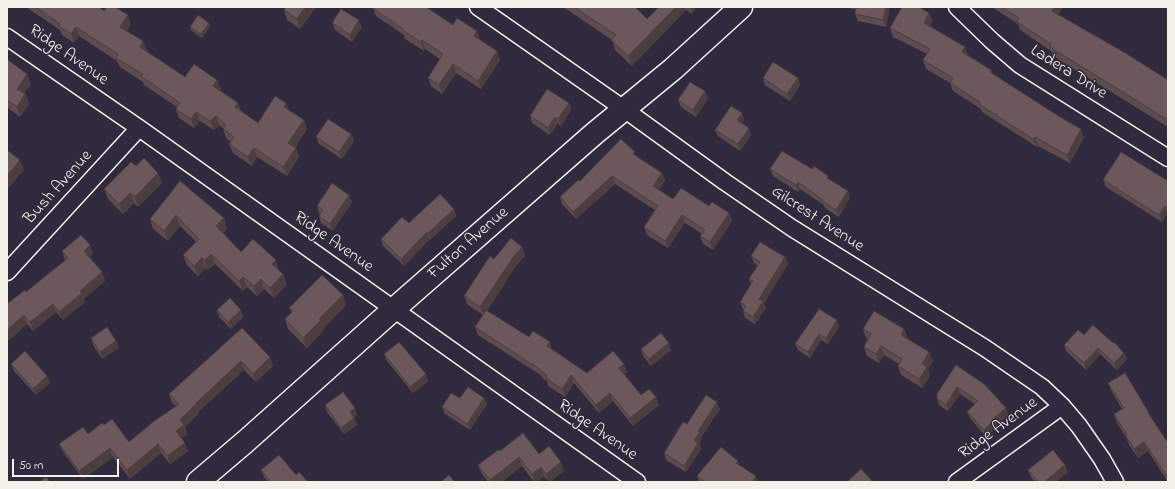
<!DOCTYPE html>
<style>
body{margin:0}
#map{position:relative;width:1175px;height:489px;overflow:hidden;background:#2f2a3d;font-family:"Indie Flower",sans-serif}
canvas{display:block}
.frame{position:absolute;inset:0;border:8px solid #f4f1e8;pointer-events:none}
.scale{position:absolute;left:12px;top:459px;width:107px;height:18px;box-sizing:border-box;border:2px solid #f4f1e8;border-top:0;padding-left:5px;font-size:12px;line-height:14px;white-space:nowrap;color:#f4f1e8;-webkit-text-stroke:3px #2f2a3d;paint-order:stroke}
</style>
<div id="map">
<canvas width="1175" height="489"></canvas>
<div class="frame"></div>
<div class="scale">50 m</div>
</div>
<script>
const ctx = document.querySelector('canvas').getContext('2d');
ctx.lineJoin = 'round';
const shape = rows => new Path2D(rows.map(r => 'M' + r).join(''));
function trace(path, color, width, dash) { ctx.strokeStyle = color; ctx.lineWidth = width; ctx.lineCap = dash ? 'butt' : 'round'; ctx.setLineDash(dash || []); ctx.stroke(path); }
function fill(path, color) { ctx.fillStyle = color; ctx.fill(path, 'evenodd'); }
function label(font, color, halo, rows, align = 'center') {
  ctx.font = font + ' "Indie Flower",sans-serif'; ctx.lineWidth = 3; ctx.setLineDash([]); ctx.textBaseline = 'middle'; ctx.strokeStyle = halo; ctx.fillStyle = color; for (const [text, x, y, turn = 0] of rows) {
    ctx.save(); ctx.translate(x, y); ctx.rotate((+turn || 0) * Math.PI / 180); ctx.textAlign = isNaN(turn) ? turn : align; if (halo) ctx.strokeText(text, 0, 0); ctx.fillText(text, 0, 0); ctx.restore();
  }
}
const street = shape([
 [478,7,624,109,725,182,792,228,985,348,1042,387,1062,406,1079,426,1102,459,1115,482],
 [957,7,992,41,1020,65,1168,158],
 [7,37,139,128,637,482],
 [7,272,139,128],
 [957,482,1062,406]
]);
const secondary = shape([
 [198,482,245,442,394,309,595,133,673,69,741,7]
]);
const wall = shape([
 [26,7,99,7,104,11,131,24,127,31,143,41,147,50,146,51,185,77,217,80,221,89,220,90,238,103,241,111,258,123,286,103,289,110,304,120,307,129,295,148,296,148,299,157,287,176,257,157,252,166,233,153,229,144,231,142,226,138,223,129,224,129,219,125,214,130,200,121,194,128,179,118,176,109,177,107,144,85,143,82,120,67,117,61,79,36,74,43,62,35,60,30],
 [286,7,316,7,300,29,287,20,284,10],
 [563,7,635,7,647,19,659,7,696,7,692,14,686,10,632,66,615,50,612,40],
 [846,7,890,7,886,27,858,21,855,14,856,10],
 [992,7,1063,7,1058,15,1168,80,1168,127,1053,56,1051,51,1020,30,1018,24],
 [373,8,453,25,480,39,480,40,497,51,500,60,481,89,456,73,442,94,431,86,428,78,440,59,425,49,424,51,405,39,404,35,376,16],
 [929,13,932,21,930,26,965,47,968,55,991,70,993,74,1084,137,1070,163,1038,146,1037,147,982,112,981,109,953,91,950,83,926,69,923,60,927,54,893,37,890,28],
 [209,23,210,26,202,38,191,30,190,27],
 [332,23,362,27,352,42,335,30],
 [7,61,27,74,31,84,24,93,25,94,29,104,20,117,7,107],
 [763,78,798,78,800,85,790,101,765,85],
 [705,91,708,98,696,117,681,107,678,100],
 [569,103,571,110,561,126,558,123,550,135,532,123,530,116],
 [744,120,742,123,751,135,740,151,718,136,715,130],
 [351,134,354,141,342,159,319,144,316,137],
 [637,157,662,173,665,180,659,190,673,199,709,206,729,213,732,221,713,250,703,244,700,236,702,234,685,223,668,248,647,235,644,227,655,210,615,184,576,219,562,204,560,197,580,181],
 [136,166,158,173,162,183,138,207,134,203,123,214,108,199,104,189],
 [770,169,830,180,850,198,839,217,825,208,824,205,800,189,798,192,773,176],
 [1103,180,1168,181,1168,214,1167,213,1162,222,1106,187],
 [180,181,224,218,227,228,223,233,241,252,276,260,279,271,283,274,287,284,274,298,264,289,257,296,247,287,243,291,215,264,208,270,206,268,198,276,187,265,183,255,196,242,180,226,168,241,153,229,150,219],
 [352,202,333,231,321,223,319,216,320,214,319,213,317,206],
 [454,209,456,216,431,239,430,239,404,266,383,246,381,239,409,223],
 [90,245,93,254,90,257,102,272,105,281,84,299,85,302,63,320,56,312,33,331,27,324,7,342,7,304,26,292,65,260,62,251],
 [522,247,525,256,515,267,487,311,529,337,552,349,587,373,624,364,627,372,624,374,641,395,656,397,659,405,633,426,613,401,599,413,574,383,565,397,548,386,547,381,543,379,542,376,478,335,475,327,483,315,468,305,464,296,494,259],
 [751,256,785,257,788,264,764,303,766,308,755,324,745,318,743,311,744,309,743,309,740,302,751,284,749,279,758,266,754,263],
 [343,295,346,305,324,328,324,330,307,348,288,329,285,319,291,313,289,308],
 [217,310,241,310,243,317,231,329,219,317],
 [839,326,828,344,821,340,810,358,798,350,795,344],
 [242,328,270,357,273,366,256,382,244,370,198,412,199,413,185,427,187,434,182,438,188,451,170,464,161,453,130,479,113,457,83,479,63,452,59,444,88,434,104,425,129,442,176,406,172,403,169,394],
 [863,329,904,329,908,338,907,338,929,352,933,361,928,369,930,376,922,388,901,375,898,366,899,364,884,355,879,363,867,356,864,347,868,339,866,338],
 [1084,335,1124,353,1127,359,1117,370,1100,354,1086,370,1066,351,1064,345],
 [91,338,116,341,119,348,102,359,93,345],
 [641,349,671,350,651,366,643,356],
 [384,354,428,381,413,393,387,361],
 [11,364,47,376,50,383,36,395,14,371],
 [956,365,1006,408,1008,415,997,425,998,426,986,437,970,418,967,412,975,404,960,394,948,411,939,405,937,399],
 [1108,383,1149,413,1151,417,1168,443,1168,482,1148,451,1138,458,1129,445,1126,437,1117,423,1114,414,1122,409,1112,392],
 [460,398,484,398,487,404,470,430,445,414,442,407],
 [325,405,357,415,354,417,357,425,344,434,327,412],
 [720,409,701,437,702,439,699,444,701,449,686,472,666,460,664,453,687,424],
 [500,451,539,454,564,471,550,482,549,482,544,476,537,482,534,482,522,466,502,482,488,482,482,474,478,465],
 [738,461,739,466,756,476,758,482,699,482,697,476],
 [261,470,308,482,268,482,264,477],
 [1028,470,1068,472,1056,482,1035,482,1031,477]
]);
const shadedWall = shape([
 [305,7,316,7,300,29,297,19],
 [676,7,685,7,686,10,632,66,628,56],
 [690,7,696,7,692,14],
 [886,7,890,7,886,27,883,20],
 [1054,7,1063,7,1055,20,1052,11],
 [929,13,932,21,927,32,924,23],
 [128,15,131,24,124,36,120,27],
 [359,20,362,27,352,42,350,35],
 [209,23,210,26,202,38,201,34],
 [76,27,79,36,74,43,71,34],
 [477,31,480,39,477,45,474,36],
 [422,40,425,49,424,51,421,42],
 [143,41,147,50,143,56,140,47],
 [965,47,968,55,962,52],
 [497,51,500,60,481,89,478,81],
 [453,64,456,73,442,94,439,85],
 [27,74,31,84,21,99,17,89],
 [798,78,800,85,790,101,787,94],
 [217,80,221,89,216,95,213,86],
 [705,91,708,98,696,117,693,110],
 [25,94,29,104,20,117,17,107],
 [238,103,241,112,235,107],
 [286,103,289,112,284,107],
 [569,103,571,110,561,126,558,119],
 [196,112,200,121,194,128,191,119],
 [742,113,744,120,740,127,737,120],
 [216,116,219,125,214,130,210,121],
 [555,117,558,123,550,135,548,128],
 [304,120,307,129,292,152,288,143],
 [749,128,751,135,740,151,738,144],
 [1081,129,1084,137,1070,163,1067,155],
 [351,134,354,141,342,159,339,152],
 [1035,137,1038,146,1037,147,1033,139],
 [254,148,257,157,252,166,248,157],
 [296,148,299,157,287,176,283,167],
 [20,160,24,170,7,190,7,176],
 [158,173,162,183,138,207,135,197],
 [662,173,665,180,656,194,653,186],
 [612,176,615,184,576,219,573,212],
 [798,182,800,189,798,192,796,185],
 [848,191,850,198,839,217,836,210],
 [130,193,134,203,123,214,119,204],
 [349,195,352,202,333,231,330,224],
 [1165,206,1167,213,1162,222,1159,215],
 [454,209,456,216,431,239,428,233],
 [729,213,732,221,713,250,710,242],
 [176,215,180,226,168,241,164,231],
 [682,215,685,223,668,248,665,241],
 [224,218,227,228,219,236,216,226],
 [427,232,430,239,404,266,401,259],
 [90,245,93,254,87,259,84,251],
 [522,247,525,256,515,267,484,316,480,307,512,259],
 [211,254,215,264,208,270,205,260],
 [785,257,788,264,764,303,766,308,755,324,753,317,759,299],
 [202,258,206,268,198,276,194,266],
 [276,260,279,270,276,274,272,264],
 [102,272,105,281,84,299,85,302,63,320,59,312,80,291],
 [283,274,287,284,274,298,270,288],
 [243,277,247,287,243,291,239,281],
 [261,279,264,289,257,296,254,286],
 [343,295,346,305,324,328,324,330,307,348,303,338,319,319],
 [53,304,56,312,33,331,30,322],
 [241,310,243,317,231,329,228,322],
 [24,315,27,324,7,342,7,330],
 [837,320,839,326,828,344,826,338],
 [904,329,908,338,904,343,901,335],
 [819,334,821,340,810,358,808,352],
 [116,341,119,348,102,359,100,352],
 [550,342,552,350,547,346],
 [669,343,671,350,651,366,649,359],
 [881,346,884,355,879,363,876,354],
 [1098,348,1100,354,1086,370,1084,363],
 [929,352,933,361,928,369,930,376,922,388,919,379,922,364],
 [1124,353,1127,359,1117,370,1114,363],
 [270,357,273,366,256,382,253,374],
 [241,361,244,370,198,412,199,413,185,427,187,434,180,439,176,431,180,420,195,404],
 [624,364,627,372,622,376,619,368],
 [426,374,428,381,413,393,410,387],
 [571,375,574,383,565,397,562,389],
 [47,376,50,383,36,395,33,389],
 [957,387,960,394,948,411,946,405],
 [610,393,613,401,599,413,596,405],
 [656,397,659,405,633,426,630,418],
 [484,398,487,404,470,430,467,424],
 [717,402,720,409,701,437,702,439,699,444,701,449,686,472,684,466,698,431],
 [355,408,357,415,352,419,350,412],
 [1006,408,1008,415,997,425,998,426,986,437,984,430,994,418],
 [354,418,357,425,344,434,341,428],
 [1144,442,1148,451,1138,458,1134,449],
 [185,443,188,451,170,464,167,456],
 [158,444,161,453,130,479,127,470],
 [110,448,113,457,83,479,79,471],
 [519,457,522,466,502,482,491,482,490,480],
 [561,462,564,471,550,482,549,482,546,474],
 [1065,465,1068,472,1056,482,1044,482],
 [541,467,544,476,537,482,535,482,532,474],
 [756,476,758,482,753,482,753,481]
]);
const building = shape([
 [36,7,99,7,104,11,107,7,115,7,128,15,120,27,143,41,140,47,185,77,194,64,217,80,213,86,238,103,235,107,258,123,275,96,286,103,284,107,304,120,288,143,296,148,283,167,254,148,248,157,229,144,234,137,223,129,226,125,216,116,210,121,196,112,191,119,176,109,180,103,141,76,143,74,116,58,118,54,76,27,71,34,59,26,60,24,36,7],
 [286,7,305,7,297,19,284,10,286,7],
 [373,7,426,7,453,25,457,18,477,31,474,36,497,51,478,81,453,64,439,85,428,78,443,54,422,40,421,42,402,30,403,29,373,8,373,7],
 [574,7,635,7,647,19,659,7,676,7,628,56,611,40,616,35,574,7],
 [856,7,886,7,883,20,855,14,856,7],
 [902,7,919,7,929,13,924,23,965,47,962,52,991,70,990,72,1060,117,1081,129,1067,155,1035,137,1033,139,979,104,980,102,950,83,953,78,923,60,930,49,890,28,902,7],
 [1002,7,1054,7,1052,11,1127,54,1168,80,1168,120,1050,47,1051,44,1017,22,1019,18,1002,7],
 [341,9,359,20,350,35,332,23,341,9],
 [198,15,209,23,201,34,190,27,198,15],
 [8,60,27,74,17,89,25,94,17,107,7,100,7,61,8,60],
 [773,62,798,78,787,94,763,78,773,62],
 [690,82,705,91,693,110,678,100,690,82],
 [547,89,569,103,558,119,555,117,548,128,530,116,547,89],
 [731,106,742,113,737,120,749,128,738,144,715,130,731,106],
 [328,119,351,134,339,152,316,137,328,119],
 [621,139,635,152,633,154,662,173,653,186,673,199,681,188,709,206,712,202,729,213,710,242,700,236,705,230,682,215,665,241,644,227,658,206,612,176,573,212,560,197,578,180,580,181,621,139],
 [7,150,20,160,7,176,7,150],
 [782,151,812,169,814,166,828,176,827,178,848,191,836,210,822,201,823,200,798,182,796,185,770,169,782,151],
 [1121,152,1168,181,1168,207,1165,206,1159,215,1103,180,1121,152],
 [144,158,158,173,135,197,130,193,119,204,104,189,131,162,136,166,144,158],
 [180,181,224,218,216,226,241,252,253,239,276,260,272,264,283,274,270,288,261,279,254,286,243,277,239,281,211,254,205,260,202,258,194,266,183,255,199,239,176,215,164,231,150,219,180,181],
 [332,183,349,195,330,224,319,216,323,210,317,206,332,183],
 [440,194,454,209,428,233,427,232,401,259,381,239,402,217,409,223,440,194],
 [81,235,90,245,84,251,102,272,80,291,82,293,59,312,53,304,30,322,24,315,7,330,7,304,25,290,26,292,68,258,62,251,81,235],
 [511,238,522,247,512,259,480,307,464,296,490,256,494,259,511,238],
 [760,242,785,257,759,299,763,301,753,317,743,311,746,306,740,302,753,281,749,279,760,262,751,256,760,242],
 [322,275,343,295,319,319,321,320,303,338,285,319,293,311,289,308,322,275],
 [230,298,241,310,228,322,217,310,230,298],
 [819,309,837,320,826,338,819,334,808,352,795,344,819,309],
 [486,310,529,337,533,331,550,342,547,346,587,373,613,351,624,364,619,368,641,395,649,389,656,397,630,418,610,393,596,405,571,375,562,389,546,378,547,375,540,371,541,370,475,327,486,310],
 [874,311,904,329,901,335,929,352,922,364,927,367,919,379,898,366,902,359,881,346,876,354,864,347,871,334,863,329,874,311],
 [1093,325,1113,343,1114,342,1124,353,1114,363,1098,348,1084,363,1064,345,1078,330,1084,335,1093,325],
 [107,327,116,341,100,352,91,338,107,327],
 [242,328,270,357,253,374,241,361,195,404,196,404,180,420,184,425,176,431,185,443,167,456,158,444,127,470,110,448,79,471,59,444,83,427,88,434,102,423,104,425,112,419,129,442,153,422,179,404,169,394,242,328],
 [661,333,669,343,649,359,641,349,661,333],
 [399,342,426,374,410,387,384,354,399,342],
 [25,351,47,376,33,389,11,364,25,351],
 [956,365,984,384,1006,408,994,418,995,419,984,430,967,412,978,401,957,387,946,405,937,399,937,394,956,365],
 [1125,373,1149,413,1148,413,1168,443,1168,478,1144,442,1134,449,1126,436,1127,435,1114,414,1124,408,1108,383,1125,373],
 [468,387,484,398,467,424,442,407,451,393,460,398,468,387],
 [343,392,355,408,350,412,354,418,341,428,325,405,343,392],
 [706,395,717,402,698,431,700,432,694,440,698,443,684,466,664,453,683,422,687,424,706,395],
 [523,433,539,454,549,446,561,462,546,474,541,467,532,474,519,457,490,480,478,465,498,450,500,451,523,433],
 [721,447,738,461,736,463,756,476,753,481,754,482,704,482,697,476,721,447],
 [1053,450,1065,465,1044,482,1038,482,1028,470,1053,450],
 [279,455,296,475,299,472,308,482,271,482,261,470,279,455],
 [861,469,872,481,871,482,847,482,861,469],
 [449,475,455,482,441,482,449,475],
 [46,477,50,482,39,482,46,477]
]);
const streetNames = [
 ["Ridge Avenue",68,56,35],
 ["Ladera Drive",1068,73,32],
 ["Bush Avenue",59,188,-48],
 ["Gilcrest Avenue",817,220,33],
 ["Ridge Avenue",333,243,35],
 ["Fulton Avenue",469,244,-41],
 ["Ridge Avenue",999,429,-36],
 ["Ridge Avenue",597,431,35]
];
trace(street, '#f4f1e8', 19);
trace(secondary, '#f4f1e8', 25);
trace(street, '#2f2a3d', 16);
trace(secondary, '#2f2a3d', 22);
fill(wall, '#5d4b4d');
fill(shadedWall, '#4c3d3f');
fill(building, '#6c575a');
trace(building, '#4c3d3f', 1);
label('17px', '#f4f1e8', '#2f2a3d', streetNames);
</script>
